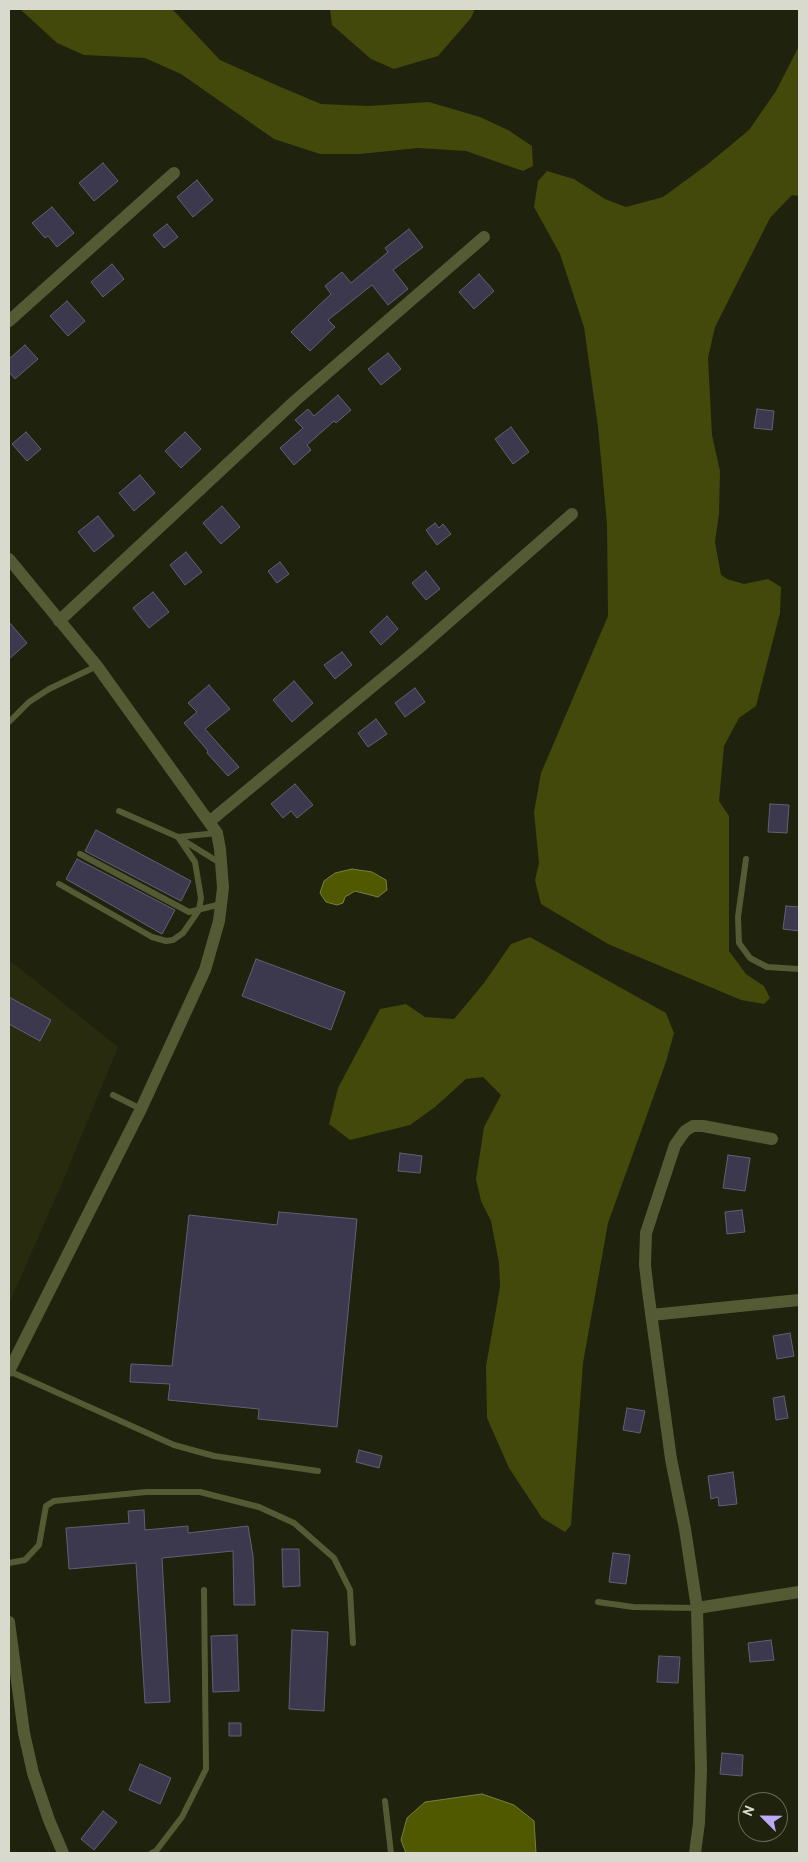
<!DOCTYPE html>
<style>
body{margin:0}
#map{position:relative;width:808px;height:1862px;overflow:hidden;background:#1f220c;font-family:Overpass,sans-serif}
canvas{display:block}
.frame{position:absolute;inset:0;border:10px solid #d7dacc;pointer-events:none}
.north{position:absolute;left:738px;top:1792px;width:50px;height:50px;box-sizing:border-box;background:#1f220c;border:1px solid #696c59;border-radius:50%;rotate:293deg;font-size:14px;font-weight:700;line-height:20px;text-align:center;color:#d7dacc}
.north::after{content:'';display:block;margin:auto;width:18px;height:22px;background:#bbaaf6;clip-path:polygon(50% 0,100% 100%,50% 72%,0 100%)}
</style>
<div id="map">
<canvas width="808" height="1862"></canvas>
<div class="frame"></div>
<div class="north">N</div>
</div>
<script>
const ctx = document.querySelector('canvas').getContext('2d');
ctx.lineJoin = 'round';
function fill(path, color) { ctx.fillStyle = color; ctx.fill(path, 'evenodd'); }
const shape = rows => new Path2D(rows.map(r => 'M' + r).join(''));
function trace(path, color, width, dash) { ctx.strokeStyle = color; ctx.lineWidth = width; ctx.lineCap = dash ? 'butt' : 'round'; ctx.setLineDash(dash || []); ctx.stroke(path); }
const built = shape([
 [9,961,16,965,118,1047,63,1181,9,1304]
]);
const green = shape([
 [20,9,172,9,220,60,276,85,321,104,368,106,429,102,480,117,508,130,532,146,533,166,523,171,466,151,418,148,360,154,320,154,274,139,181,74,145,58,84,55,57,43],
 [330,9,475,9,471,18,438,56,394,69,371,59,332,25],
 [799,46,799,196,792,195,770,218,715,327,708,358,712,435,720,471,719,514,715,542,721,575,727,579,744,584,768,579,781,587,780,613,756,706,739,718,724,746,719,801,729,816,729,951,746,974,764,986,770,998,764,1004,741,1000,608,944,541,904,535,880,539,863,534,812,541,773,608,616,607,524,598,427,584,327,560,254,534,207,538,181,547,171,574,179,605,199,626,207,663,197,708,164,749,130,776,91],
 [530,937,666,1013,674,1033,666,1062,608,1223,583,1363,571,1525,565,1532,542,1518,509,1468,487,1418,486,1366,500,1287,499,1263,491,1221,481,1201,476,1179,484,1127,501,1095,483,1077,466,1079,435,1107,410,1125,350,1140,329,1124,338,1088,380,1009,406,1004,425,1017,454,1019,484,983,511,944]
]);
const water = shape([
 [352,869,372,872,386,880,387,890,378,897,355,891,345,897,343,903,337,905,326,902,320,893,324,881,335,873,352,869],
 [482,1794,514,1805,534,1821,536,1853,406,1853,401,1840,407,1818,425,1802,482,1794]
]);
const building = shape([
 [103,163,118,181,94,201,79,183,103,163],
 [197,180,213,200,193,217,177,197,197,180],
 [52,207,74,233,57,247,48,236,45,238,32,223,52,207],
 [167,224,178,237,164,248,153,235,167,224],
 [409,229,423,247,393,270,408,289,388,305,372,285,328,320,335,327,310,351,291,332,331,294,325,286,342,272,351,283,388,252,385,248,409,229],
 [112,264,124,279,103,297,91,282,112,264],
 [479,274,494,291,474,309,459,292,479,274],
 [67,301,85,321,68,336,50,316,67,301],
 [25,345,38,359,15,379,9,372,9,359,25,345],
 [388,353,401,369,381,385,368,369,388,353],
 [338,395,351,410,336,423,334,421,307,445,311,450,294,465,280,448,303,428,295,420,308,409,314,416,338,395],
 [757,409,774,411,772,430,754,428,757,409],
 [511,427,529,452,513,464,495,439,511,427],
 [26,432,41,449,27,461,12,444,26,432],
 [185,432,201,449,181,468,165,451,185,432],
 [140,475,155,493,134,511,119,493,140,475],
 [222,506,240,527,221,544,203,523,222,506],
 [98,516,114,536,94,552,78,532,98,516],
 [435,523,439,528,443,524,451,534,437,545,426,530,435,523],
 [186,552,202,572,185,585,170,565,186,552],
 [280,562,289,574,277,583,268,571,280,562],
 [426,571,440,589,426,600,412,583,426,571],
 [153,592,169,612,149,628,133,608,153,592],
 [387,616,398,629,381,645,370,632,387,616],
 [9,622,27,643,9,659,9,622],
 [342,652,352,665,335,679,324,665,342,652],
 [294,681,313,703,292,722,273,700,294,681],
 [209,685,230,709,205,729,239,767,228,776,207,753,208,751,184,723,197,712,188,703,209,685],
 [415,688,425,702,405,717,395,703,415,688],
 [376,719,387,734,368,747,358,733,376,719],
 [295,784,313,805,297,818,291,811,283,818,271,804,295,784],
 [770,804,789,805,787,833,768,832,770,804],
 [96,830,191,881,181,901,85,851,96,830],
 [77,859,175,910,162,934,66,879,77,859],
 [786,906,799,907,799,931,783,929,786,906],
 [256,959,345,992,331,1030,242,996,256,959],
 [9,997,51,1020,40,1041,9,1024,9,997],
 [400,1153,422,1156,420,1173,398,1171,400,1153],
 [728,1155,750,1158,745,1191,723,1188,728,1155],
 [742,1210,745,1232,727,1234,725,1212,742,1210],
 [279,1212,357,1219,337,1427,258,1419,259,1409,168,1400,170,1384,130,1382,131,1364,172,1366,189,1215,277,1225,279,1212],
 [790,1333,794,1356,777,1359,773,1336,790,1333],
 [784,1396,788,1418,776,1420,773,1398,784,1396],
 [627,1408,645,1411,640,1433,623,1430,627,1408],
 [359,1450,382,1456,379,1468,356,1462,359,1450],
 [733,1472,737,1504,719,1506,718,1497,711,1499,708,1476,733,1472],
 [144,1510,145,1530,188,1526,188,1533,248,1526,253,1556,255,1605,234,1605,233,1551,162,1558,170,1702,145,1703,136,1563,69,1569,66,1528,129,1523,128,1511,144,1510],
 [282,1549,299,1549,300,1586,283,1587,282,1549],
 [613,1553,630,1555,626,1584,609,1582,613,1553],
 [292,1630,328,1632,324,1711,289,1709,292,1630],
 [237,1635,239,1691,213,1692,211,1636,237,1635],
 [771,1640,774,1660,750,1662,748,1643,771,1640],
 [659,1656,680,1657,678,1683,657,1682,659,1656],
 [229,1723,241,1723,241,1736,229,1736,229,1723],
 [722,1753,743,1755,742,1776,720,1774,722,1753],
 [140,1764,171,1778,160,1804,129,1790,140,1764],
 [103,1811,117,1822,94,1850,81,1839,103,1811]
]);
const service = shape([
 [9,722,29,702,49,689,97,666],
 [119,811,178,837,220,863],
 [178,837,217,833],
 [80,854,189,912,221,904],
 [746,859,738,917,739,943,750,958,767,967,799,969],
 [59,884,152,937,166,941,173,940,183,933,199,910,201,898,195,862,178,837],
 [113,1095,141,1109],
 [9,1371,174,1445,214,1456,318,1471],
 [9,1563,25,1560,39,1545,46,1506,54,1501,146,1492,200,1492,259,1507,294,1523,334,1558,350,1590,353,1643],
 [598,1602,633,1607,697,1608],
 [385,1801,391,1853],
 [152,1853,156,1851,182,1817,206,1769,204,1590]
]);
const minor = shape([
 [9,321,174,173],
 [9,559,97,666,209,822,217,833,220,849,223,888,219,921,205,970,141,1109,9,1371],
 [59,621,296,400,484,237],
 [209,822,418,649,572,514],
 [651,1315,799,1300],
 [697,1608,799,1592],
 [9,1622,24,1733,33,1773,49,1820,63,1853],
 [695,1853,699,1823,701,1770,697,1608,685,1529,671,1459,648,1291,645,1265,646,1233,675,1145,685,1131,693,1126,703,1126,772,1139]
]);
fill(built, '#282b0e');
fill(green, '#42490b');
fill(water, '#515900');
trace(water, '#79803d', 1);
fill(building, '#3c384d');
trace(building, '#635f76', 1);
trace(service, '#545a34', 6);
trace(minor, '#545a34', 12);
</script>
